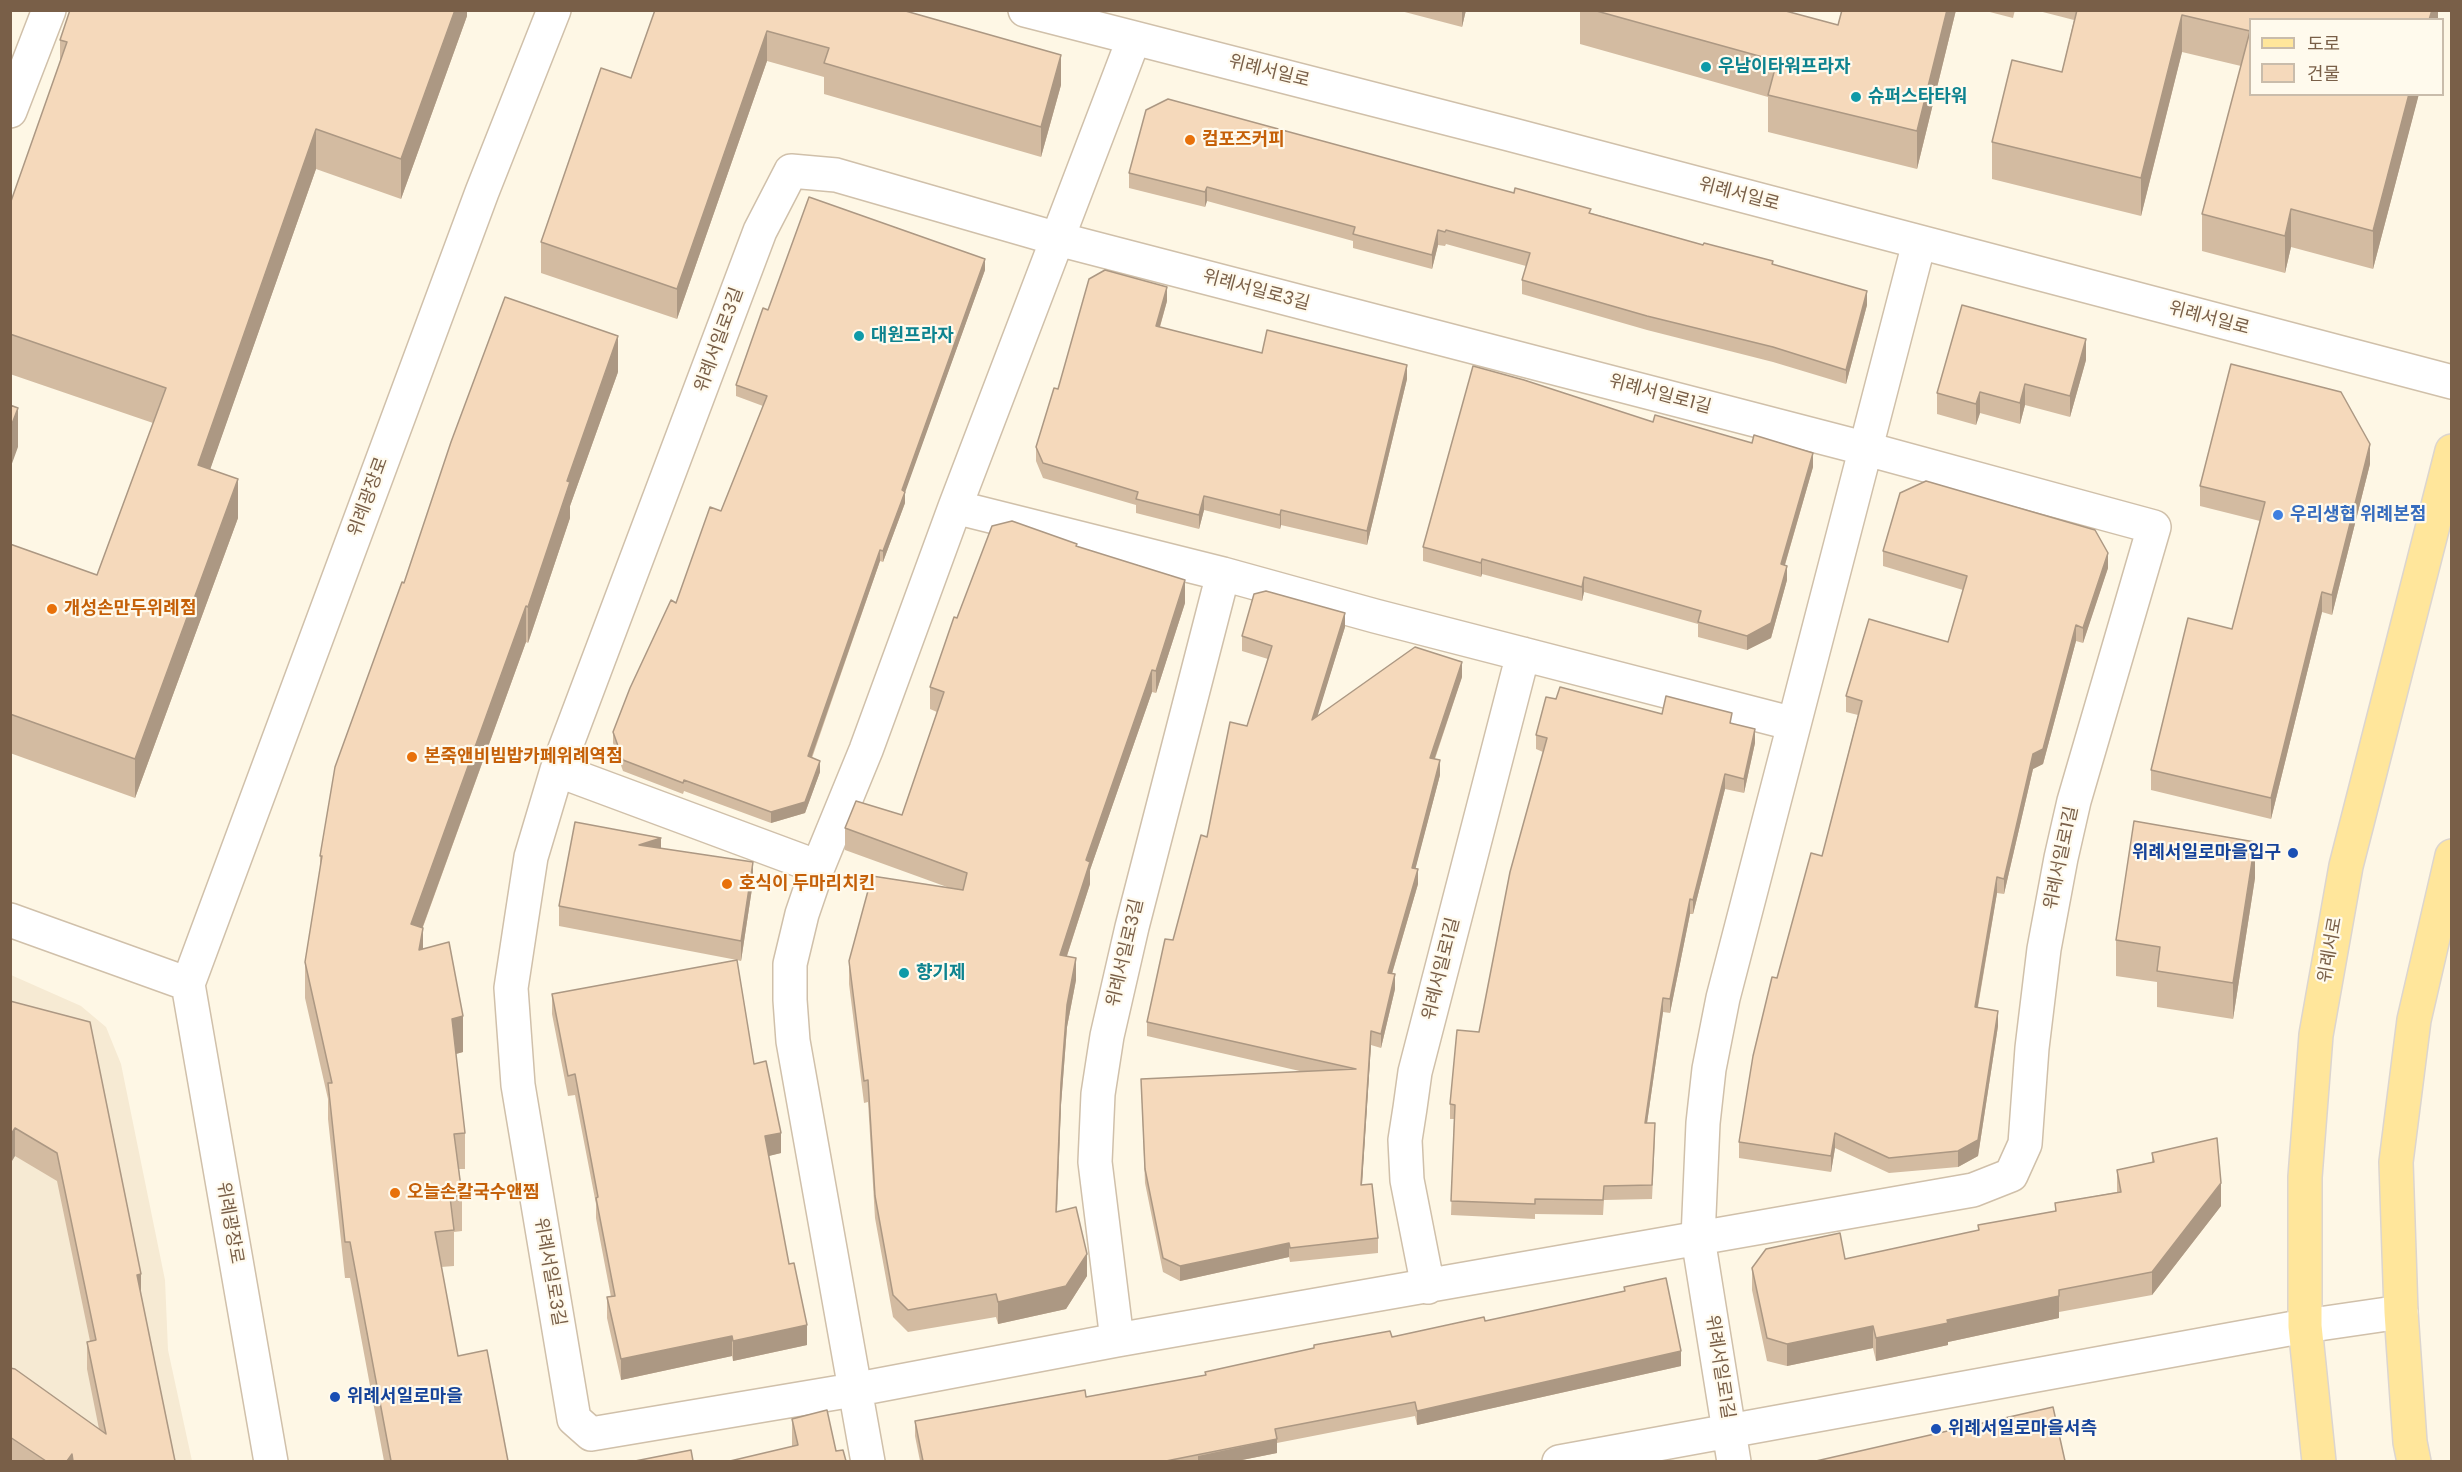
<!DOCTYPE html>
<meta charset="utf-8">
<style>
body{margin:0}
#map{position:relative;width:2462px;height:1472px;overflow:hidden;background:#fef7e5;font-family:Poppins,"Noto Sans KR",sans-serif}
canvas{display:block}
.frame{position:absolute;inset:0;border:12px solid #795f48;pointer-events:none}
.legend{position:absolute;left:2249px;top:18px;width:195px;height:78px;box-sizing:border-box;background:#fffaed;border:2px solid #c9bcab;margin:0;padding:8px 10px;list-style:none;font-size:18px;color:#795f48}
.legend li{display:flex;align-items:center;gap:12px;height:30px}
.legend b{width:30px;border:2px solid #c9bcab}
</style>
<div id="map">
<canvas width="2462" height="1472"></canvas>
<div class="frame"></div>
<ul class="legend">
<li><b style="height:8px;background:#ffe69b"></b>도로</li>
<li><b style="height:16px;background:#f5d9bb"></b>건물</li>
</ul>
</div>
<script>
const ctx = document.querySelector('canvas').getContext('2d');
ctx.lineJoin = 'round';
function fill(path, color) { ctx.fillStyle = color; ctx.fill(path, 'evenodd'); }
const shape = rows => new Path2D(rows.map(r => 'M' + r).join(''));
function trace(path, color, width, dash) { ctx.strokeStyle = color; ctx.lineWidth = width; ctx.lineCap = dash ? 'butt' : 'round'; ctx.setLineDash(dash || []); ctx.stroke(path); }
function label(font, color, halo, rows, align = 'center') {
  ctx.font = font + ' Poppins,"Noto Sans KR",sans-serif'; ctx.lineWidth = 4.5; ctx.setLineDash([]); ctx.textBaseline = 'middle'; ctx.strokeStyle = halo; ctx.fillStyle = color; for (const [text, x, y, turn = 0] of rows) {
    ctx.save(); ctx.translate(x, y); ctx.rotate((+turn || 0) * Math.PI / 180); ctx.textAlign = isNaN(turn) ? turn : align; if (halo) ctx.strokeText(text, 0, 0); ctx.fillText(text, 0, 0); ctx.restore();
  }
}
const residential = shape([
 [11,975,81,1006,106,1027,121,1064,165,1280,168,1350,192,1461,11,1462]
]);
const minor = shape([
 [1025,10,1509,134,2452,382],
 [10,111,49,10],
 [791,171,836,175,1058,239,1867,449,2154,527,2074,801,2061,858,2044,949,2032,1048,2025,1144,2011,1175,1973,1190,1117,1340,853,1390,591,1434,574,1419,518,1085,511,988,521,922,531,857,557,770,760,231,791,171],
 [955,507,1223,574,1375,616,1794,724],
 [557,770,818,867],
 [10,920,188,984,271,1462],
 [188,984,482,192,554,10],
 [1428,1287,1407,1180,1405,1140,1410,1108,1415,1072,1523,654],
 [1117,1340,1095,1162,1098,1094,1107,1036,1132,927,1223,574],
 [868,1462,793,1041,790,1000,790,964,802,914,818,867,866,750,955,507,1134,38],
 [1559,1462,2305,1326,2401,1312],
 [1734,1462,1698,1238,1703,1123,1709,1069,1723,998,1919,243]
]);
const major = shape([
 [2319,1462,2305,1326,2305,1177,2316,1035,2346,866,2452,451],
 [2414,1462,2410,1442,2401,1312,2396,1162,2414,1020,2452,856]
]);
const wall = shape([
 [467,10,467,16,401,199,316,169,210,469,238,518,135,798,10,753,10,544,97,575,153,423,10,374,10,204,60,64,60,40],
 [655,10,902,10,1061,85,1041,157,824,94,824,77,767,61,677,319,541,273,541,242,631,78],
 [1397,10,1466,10,1462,27],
 [1580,10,1782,10,1838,25,1956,10,1917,169,1768,132,1768,97,1580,44],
 [1982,10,2015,10,2013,18],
 [2035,10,2438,10,2438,20,2373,269,2291,247,2285,273,2202,251,2202,214,2241,66,2182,52,2141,216,1992,179,1992,142,2062,72,2074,20],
 [1129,173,1591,213,1703,245,1773,264,1867,305,1846,384,1773,362,1647,330,1522,294,1522,280,1526,266,1446,244,1445,246,1438,245,1432,269,1353,248,1353,241,1207,201,1205,207,1129,188],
 [985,270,905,491,905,503,883,562,880,561,812,758,820,772,805,813,771,823,684,791,683,794,623,771,613,743,613,732,721,511,763,406,736,396,736,385,768,310],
 [1167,301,1160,327,1262,353,1407,379,1367,545,1281,525,1280,529,1204,510,1199,529,1136,513,1136,505,1043,478,1036,461,1036,447,1058,389],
 [2086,360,2070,417,2025,405,2020,424,1980,413,1976,425,1937,414,1937,393],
 [618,372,570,506,570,518,528,643,526,642,423,927,423,949,463,1052,456,1054,465,1133,465,1169,459,1169,462,1195,462,1231,454,1232,454,1266,441,1267,458,1356,508,1461,384,1461,350,1278,345,1278,328,1119,328,1099,305,998,305,962,320,872,320,856,404,583],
 [1653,422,1813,467,1785,565,1787,580,1771,638,1747,650,1698,637,1698,624,1584,592,1582,601,1482,574,1481,577,1423,561,1423,547],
 [2370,464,2332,615,2322,612,2271,819,2151,790,2151,770,2232,629,2260,521,2200,506,2200,486],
 [1077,547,1185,603,1156,693,1152,692,1090,870,1090,884,1067,956,1076,980,1067,1027,1061,1105,1057,1212,1087,1276,1066,1309,998,1324,996,1317,908,1332,893,1317,875,1218,868,1102,864,1103,849,984,849,961,947,887,845,850,845,828,902,815,937,712,930,709,930,687,957,618],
 [1883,551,2108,568,2083,643,2076,641,2043,764,2033,769,2004,894,1997,893,1978,1007,1998,1026,1978,1156,1958,1167,1889,1173,1835,1148,1831,1172,1739,1158,1739,1142,1777,978,1822,856,1858,715,1846,712,1846,696,1948,642,1963,590,1883,566],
 [1345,627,1317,716,1462,677,1435,759,1440,775,1415,869,1418,884,1392,974,1395,989,1381,1048,1371,1045,1362,1185,1378,1238,1378,1253,1290,1262,1289,1257,1180,1281,1163,1272,1145,1183,1141,1079,1304,1072,1147,1036,1147,1022,1173,940,1207,837,1247,726,1268,659,1242,651,1242,636],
 [1556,699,1732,723,1755,743,1744,793,1725,789,1693,914,1690,914,1670,1013,1663,1012,1647,1123,1655,1137,1652,1199,1604,1200,1603,1215,1535,1214,1535,1219,1451,1215,1454,1119,1450,1119,1450,1104,1479,1032,1543,752,1536,749,1536,735],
 [661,849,753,882,741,961,737,960,754,1064,781,1153,768,1156,789,1264,807,1345,733,1361,732,1356,621,1380,607,1318,607,1297,611,1297,596,1218,596,1204,575,1095,568,1096,552,1014,552,994,737,960,559,926,559,906],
 [2255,878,2233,1019,2157,1007,2157,982,2116,976,2116,940],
 [10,1001,141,1295,175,1461,10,1461,10,1368,99,1429,87,1369,87,1342,90,1341,57,1181,15,1156,10,1164],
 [2152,1153,2221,1206,2152,1295,2059,1312,2059,1318,1948,1342,1948,1345,1876,1361,1873,1348,1787,1366,1767,1361,1752,1290,1752,1268,1845,1259,1978,1231,1978,1225,2055,1211,2055,1203,2117,1192,2117,1170,2152,1162],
 [1624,1287,1681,1366,1417,1425,1415,1416,1277,1443,1277,1453,1237,1461,920,1461,915,1436,915,1421,1086,1397,1205,1375,1205,1372,1314,1348,1314,1345,1392,1337,1485,1321,1624,1291],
 [792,1419,836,1451,792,1447]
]);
const shadedWall = shape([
 [455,10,467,10,467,16,401,199,401,159],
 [1462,10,1466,10,1462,27],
 [1947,10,1956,10,1917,169,1917,131],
 [2432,10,2438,10,2438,20,2429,20],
 [2182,15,2182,52,2141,216,2141,178],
 [767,31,767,61,677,319,677,289],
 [1061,55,1061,85,1041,157,1041,127],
 [2409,94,2419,94,2373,269,2373,231],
 [316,129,316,169,198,504,198,465],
 [1207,187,1207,201,1205,207,1205,192],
 [2291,209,2291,247,2285,273,2285,236],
 [1438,230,1438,245,1432,269,1432,255],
 [985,259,985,270,902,501,902,490],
 [1167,287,1167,301,1156,340,1156,326],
 [1867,291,1867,305,1846,384,1846,370],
 [618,336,618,372,570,506,570,518,528,643,528,607,567,481],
 [2086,339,2086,360,2070,417,2070,396],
 [1407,365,1407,379,1367,545,1367,531],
 [2025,384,2025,405,2020,424,2020,403],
 [1980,392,1980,413,1976,425,1976,404],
 [18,408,18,447,10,469,10,429],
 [2370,444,2370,464,2332,615,2332,595],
 [1813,453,1813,467,1781,578,1781,564],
 [238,479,238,518,135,798,135,759],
 [905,492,905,503,883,562,883,551],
 [1204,496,1204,510,1199,529,1199,515],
 [1281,510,1281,525,1280,529,1280,515],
 [880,550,880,561,808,767,808,756],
 [2108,553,2108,568,2083,643,2083,628],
 [1482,559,1482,574,1481,577,1481,563],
 [1787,566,1787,580,1771,638,1747,650,1747,636],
 [1584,577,1584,592,1582,601,1582,587],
 [1185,580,1185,603,1156,693,1156,671],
 [2322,592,2322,612,2271,819,2271,798],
 [526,606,526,642,411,959,411,924],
 [1345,613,1345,627,1312,734,1312,720],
 [2076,625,2076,641,2043,764,2033,769,2004,894,2004,879,2033,754],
 [1462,662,1462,677,1430,772,1430,758],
 [1152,670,1152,692,1090,870,1090,884,1060,977,1060,955,1086,860],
 [1755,729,1755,743,1744,793,1744,779],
 [1440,760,1440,775,1412,882,1412,868],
 [820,761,820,772,805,813,771,823,771,812],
 [1725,774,1725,789,1693,914,1693,900],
 [661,838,661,859,639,845],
 [2255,842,2255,878,2233,1019,2233,983],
 [753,862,753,882,741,961,741,941],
 [1418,869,1418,884,1388,987,1388,973],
 [1997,877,1997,893,1975,1022,1975,1007],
 [1690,899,1690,914,1670,1013,1670,999],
 [423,928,423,963,419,950],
 [1076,958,1076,980,1067,1027,1061,1105,1056,1234,1061,1083,1067,1005],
 [1395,974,1395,989,1381,1048,1381,1034],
 [1663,998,1663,1012,1645,1137,1645,1123],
 [1998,1011,1998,1026,1978,1156,1958,1167,1958,1151],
 [463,1016,463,1052,452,1055,452,1019],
 [1371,1031,1371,1045,1361,1199,1361,1185],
 [15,1128,15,1156,10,1164,10,1136],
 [781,1133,781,1153,765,1157,765,1136],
 [1835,1133,1835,1148,1831,1172,1831,1156],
 [2221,1183,2221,1206,2152,1295,2152,1272],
 [1289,1243,1289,1257,1180,1281,1180,1266],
 [1087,1254,1087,1276,1066,1309,998,1324,998,1302],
 [141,1274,141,1302,137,1275],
 [2059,1296,2059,1318,1948,1342,1948,1345,1876,1361,1876,1338,1947,1320],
 [807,1325,807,1345,733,1361,733,1341],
 [1873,1326,1873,1348,1787,1366,1787,1344],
 [732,1336,732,1356,621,1380,621,1359],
 [1681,1351,1681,1366,1417,1425,1417,1411],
 [1277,1439,1277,1453,1237,1461,1198,1461,1198,1456],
 [72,1454,72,1461,67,1461]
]);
const building = shape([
 [70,10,455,10,401,159,316,129,198,465,238,479,135,759,10,714,10,544,97,575,166,388,10,334,10,204,67,42,60,40,70,10],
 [655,10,902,10,1061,55,1041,127,824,63,829,48,767,31,677,289,541,242,601,68,631,78,655,10],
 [1593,10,1782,10,1838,25,1842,10,1947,10,1917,131,1768,95,1777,61,1593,10],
 [2077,10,2432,10,2429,20,2250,20,2250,31,2182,15,2141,178,1992,142,2012,60,2062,72,2077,10],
 [2250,31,2250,94,2409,94,2373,231,2291,209,2285,236,2202,214,2250,31],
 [1168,99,1514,193,1515,188,1591,209,1589,213,1703,245,1704,243,1773,261,1772,264,1867,291,1846,370,1773,347,1647,316,1522,280,1530,253,1446,230,1445,232,1438,230,1432,255,1353,234,1355,227,1207,187,1205,192,1129,173,1146,110,1168,99],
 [809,197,985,259,902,490,905,492,883,551,880,550,808,756,820,761,805,802,771,812,684,780,683,783,623,760,613,732,630,688,671,600,676,603,710,507,721,511,767,396,736,385,763,308,768,310,809,197],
 [1105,270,1167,287,1156,326,1262,353,1267,330,1407,365,1367,531,1281,510,1280,515,1204,496,1199,515,1136,499,1138,492,1043,463,1036,447,1054,388,1058,389,1089,279,1105,270],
 [505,297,618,336,567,481,570,482,528,607,526,606,411,924,423,928,419,950,449,942,463,1016,452,1019,465,1133,454,1134,462,1195,450,1197,454,1230,435,1232,458,1356,487,1350,508,1461,391,1461,350,1242,345,1242,328,1083,332,1083,305,962,322,856,320,856,335,767,402,582,404,583,451,442,505,297],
 [1962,305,2086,339,2070,396,2025,384,2020,403,1980,392,1976,404,1937,393,1962,305],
 [2231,364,2341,392,2370,444,2332,595,2322,592,2271,798,2151,770,2188,618,2232,629,2265,502,2200,486,2231,364],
 [1473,366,1524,380,1653,422,1655,415,1752,443,1754,435,1813,453,1781,564,1787,566,1771,623,1747,636,1698,622,1701,611,1584,577,1582,587,1482,559,1481,563,1423,547,1473,366],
 [10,405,18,408,10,429,10,405],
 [1926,481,2095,530,2108,553,2083,628,2076,625,2043,749,2033,754,2004,879,1997,877,1975,1007,1998,1011,1978,1140,1958,1151,1889,1158,1835,1133,1831,1156,1739,1142,1753,1056,1772,977,1777,978,1811,853,1822,856,1862,701,1846,696,1869,619,1948,642,1967,576,1883,551,1900,493,1926,481],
 [1012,521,1077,544,1076,546,1185,580,1156,671,1152,670,1086,860,1090,862,1060,955,1076,958,1067,1005,1061,1083,1056,1212,1076,1207,1087,1254,1066,1286,998,1302,996,1294,908,1310,893,1295,875,1196,868,1080,864,1081,849,961,872,876,963,890,967,873,845,828,856,801,902,815,944,692,930,687,954,617,957,618,992,526,1012,521],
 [1266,591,1345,613,1312,720,1415,647,1462,662,1430,758,1440,760,1412,868,1418,869,1388,973,1395,974,1381,1034,1371,1031,1361,1185,1372,1184,1378,1238,1290,1248,1289,1243,1180,1266,1163,1258,1145,1169,1141,1079,1356,1069,1147,1022,1165,939,1173,940,1201,835,1207,837,1230,722,1247,726,1272,646,1242,636,1254,594,1266,591],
 [1560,687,1662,714,1666,696,1732,713,1730,723,1755,729,1744,779,1725,774,1693,900,1690,899,1670,999,1663,998,1645,1123,1655,1123,1652,1185,1604,1186,1603,1200,1535,1199,1535,1204,1451,1201,1455,1105,1450,1104,1457,1030,1479,1032,1510,872,1547,738,1536,735,1546,697,1556,699,1560,687],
 [2134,821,2255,842,2233,983,2157,971,2160,947,2116,940,2134,821],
 [575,822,661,838,639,845,753,862,741,941,559,906,575,822],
 [737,960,754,1064,766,1061,781,1133,765,1136,789,1264,794,1263,807,1325,733,1341,732,1336,621,1359,607,1297,615,1296,596,1198,598,1197,575,1074,568,1076,552,994,737,960],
 [10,1001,90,1022,141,1274,137,1275,175,1461,73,1461,72,1454,67,1461,46,1461,10,1437,10,1368,15,1369,106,1434,87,1342,96,1340,57,1153,15,1128,10,1136,10,1001],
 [2217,1138,2221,1183,2152,1272,2059,1290,2059,1296,1947,1320,1948,1323,1876,1338,1873,1326,1787,1344,1767,1338,1752,1268,1766,1249,1840,1233,1845,1259,1979,1230,1978,1225,2056,1211,2055,1203,2121,1192,2117,1170,2154,1162,2152,1153,2217,1138],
 [1666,1278,1681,1351,1417,1411,1415,1402,1275,1429,1277,1439,1166,1461,923,1461,915,1421,1085,1390,1086,1397,1206,1375,1205,1372,1314,1348,1314,1345,1390,1331,1392,1337,1484,1317,1485,1321,1625,1291,1624,1287,1666,1278],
 [2053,1407,2065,1461,1816,1461,2053,1407],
 [827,1410,836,1451,843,1450,846,1461,730,1461,798,1445,792,1419,827,1410],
 [691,1450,693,1461,635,1461,691,1450]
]);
const markers = [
 [1706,67,6,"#0f9aa8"],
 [1856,97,6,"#0f9aa8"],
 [1190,140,6,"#e8710a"],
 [859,336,6,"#0f9aa8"],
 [2278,515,6,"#3f7fe0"],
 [52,609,6,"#e8710a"],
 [412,757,6,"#e8710a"],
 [2293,853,6,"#1a4fb4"],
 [727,884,6,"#e8710a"],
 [904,973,6,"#0f9aa8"],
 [395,1193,6,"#e8710a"],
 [335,1397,6,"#1a4fb4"],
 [1936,1429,6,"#1a4fb4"]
];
const cultureNames = [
 ["우남이타워프라자",1718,67],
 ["슈퍼스타타워",1868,97],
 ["대원프라자",871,336],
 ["향기제",916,973]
];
const streetNames = [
 ["위례서일로",1269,72,14],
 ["위례서일로",1739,195,15],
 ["위례서일로3길",1256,291,15],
 ["위례서일로",2209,319,15],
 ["위례서일로3길",720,340,-70],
 ["위례서일로1길",1660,395,15],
 ["위례광장로",369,497,-70],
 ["위례서일로1길",2062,858,-78],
 ["위례서로",2331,950,-80],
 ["위례서일로3길",1126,953,-77],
 ["위례서일로1길",1442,969,-76],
 ["위례광장로",229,1223,80],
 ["위례서일로3길",549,1272,80],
 ["위례서일로1길",1719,1367,81]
];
const foodNames = [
 ["컴포즈커피",1202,140],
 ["개성손만두위례점",64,609],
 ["본죽앤비빔밥카페위례역점",424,757],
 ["호식이 두마리치킨",739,884],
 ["오늘손칼국수앤찜",407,1193]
];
const shopNames = [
 ["우리생협 위례본점",2290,515]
];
const transitNames = [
 ["위례서일로마을입구",2281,853,"right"],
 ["위례서일로마을",347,1397],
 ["위례서일로마을서측",1948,1429]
];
fill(residential, '#f6ead3');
trace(minor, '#d0c0aa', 36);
trace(major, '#dcd5cf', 36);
trace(minor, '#fff', 33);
trace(major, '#ffe69b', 33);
fill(wall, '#d3bba1');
fill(shadedWall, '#ac9883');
fill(building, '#f5d9bb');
trace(building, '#ac9883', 1.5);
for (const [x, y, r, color] of markers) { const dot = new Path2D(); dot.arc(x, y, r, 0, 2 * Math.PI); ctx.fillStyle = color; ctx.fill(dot); trace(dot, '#fffaed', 2); }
label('bold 18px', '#0d838f', '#fffaed', cultureNames, 'left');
label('18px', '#795f48', '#fffaed', streetNames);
label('bold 18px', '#c56008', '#fffaed', foodNames, 'left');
label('bold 18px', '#366cbe', '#fffaed', shopNames, 'left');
label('bold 18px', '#164399', '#fffaed', transitNames, 'left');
</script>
